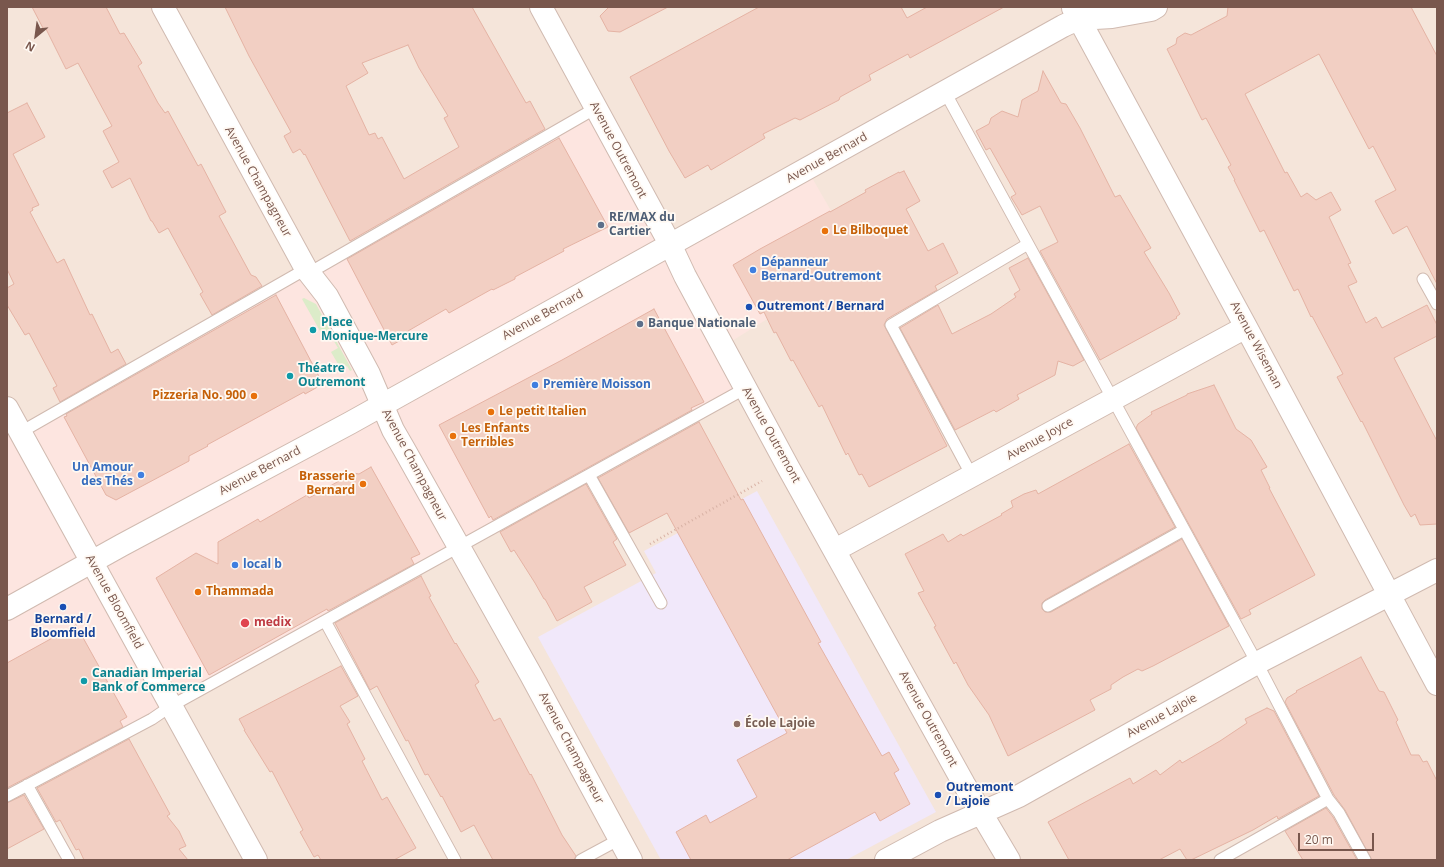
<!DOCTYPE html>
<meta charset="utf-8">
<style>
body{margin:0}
#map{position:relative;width:1444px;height:867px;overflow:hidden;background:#fdf4ec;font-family:"Open Sans",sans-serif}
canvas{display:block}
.frame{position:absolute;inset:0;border:8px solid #79574d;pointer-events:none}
.north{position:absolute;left:16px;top:16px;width:40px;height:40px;-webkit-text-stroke:3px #fff9f3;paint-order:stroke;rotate:209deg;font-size:11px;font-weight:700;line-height:16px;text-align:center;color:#79574d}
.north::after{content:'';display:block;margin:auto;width:14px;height:18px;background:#79574d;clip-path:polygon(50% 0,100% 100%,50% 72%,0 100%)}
.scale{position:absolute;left:1298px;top:833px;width:76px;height:18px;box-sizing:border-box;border:2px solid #79574d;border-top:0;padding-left:5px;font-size:12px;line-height:14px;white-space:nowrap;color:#79574d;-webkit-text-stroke:3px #fff9f3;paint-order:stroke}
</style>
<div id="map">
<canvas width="1444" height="867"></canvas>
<div class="frame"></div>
<div class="north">N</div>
<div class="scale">20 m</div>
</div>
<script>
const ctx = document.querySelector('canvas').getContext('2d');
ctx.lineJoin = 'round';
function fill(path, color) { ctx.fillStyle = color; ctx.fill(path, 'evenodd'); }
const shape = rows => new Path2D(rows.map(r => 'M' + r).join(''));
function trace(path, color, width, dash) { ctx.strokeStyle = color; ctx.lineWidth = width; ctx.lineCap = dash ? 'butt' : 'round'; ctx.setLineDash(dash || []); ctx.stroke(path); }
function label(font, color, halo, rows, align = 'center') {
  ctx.font = font + ' "Open Sans",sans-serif'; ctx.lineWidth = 3.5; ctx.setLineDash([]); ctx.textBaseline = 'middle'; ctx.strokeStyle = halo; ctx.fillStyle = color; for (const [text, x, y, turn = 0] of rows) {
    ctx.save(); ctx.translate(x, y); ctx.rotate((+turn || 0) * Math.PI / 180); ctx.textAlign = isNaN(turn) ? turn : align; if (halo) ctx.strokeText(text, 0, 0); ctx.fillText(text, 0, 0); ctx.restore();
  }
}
const residential = shape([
 [7,7,1437,7,1437,860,7,860]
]);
const commercial = shape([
 [596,108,670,244,807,169,860,261,724,346,746,388,7,798,7,422,21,432]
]);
const education = shape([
 [757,491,936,812,846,860,661,860,538,637,656,573,644,551]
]);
const green = shape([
 [304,298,316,304,352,370,350,371,347,366,341,369,331,352,338,348,335,343,330,335,324,338,302,299]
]);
const building = shape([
 [32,7,106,7,120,34,124,33,142,63,138,66,158,103,165,113,168,111,198,166,201,164,226,212,219,216,251,275,256,277,262,286,212,315,200,294,203,292,168,228,159,233,152,221,151,221,130,178,112,188,103,171,119,162,103,131,112,126,78,63,66,69,46,29,44,30,32,7],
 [225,7,472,7,526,103,530,101,545,129,350,241,305,154,304,155,300,149,293,153,284,136,291,132,249,56,225,7],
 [408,45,419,68,448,116,444,118,459,147,404,179,382,137,378,139,375,133,369,135,346,86,368,73,362,63,408,45],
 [609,7,668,7,620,32,608,31,600,16,609,7],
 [759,7,901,7,907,18,927,7,1004,7,910,58,908,54,869,75,871,80,840,97,839,100,800,120,795,118,763,134,765,138,711,170,708,165,685,178,669,151,630,77,759,7],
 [1228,7,1411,7,1437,56,1437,284,1407,226,1393,234,1375,201,1396,190,1373,146,1369,149,1319,54,1245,94,1285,173,1287,172,1301,197,1307,193,1316,200,1331,192,1341,210,1329,217,1351,263,1348,264,1357,282,1348,286,1366,323,1376,317,1382,328,1427,305,1437,325,1437,336,1394,358,1437,441,1437,524,1420,525,1415,514,1411,517,1404,505,1362,421,1361,422,1337,377,1343,374,1312,316,1311,317,1298,289,1294,291,1264,230,1260,232,1234,180,1235,180,1228,167,1231,165,1206,118,1202,120,1167,49,1176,44,1177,38,1185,33,1191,35,1227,16,1228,7],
 [1043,71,1061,103,1066,104,1080,128,1115,197,1120,195,1151,248,1144,252,1169,293,1180,314,1176,317,1177,318,1100,360,1040,251,1058,242,1040,206,1022,215,1011,197,1016,194,990,148,986,150,976,131,989,124,991,118,1002,111,1018,117,1022,100,1038,91,1043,71],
 [27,103,45,137,13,154,39,205,32,208,33,210,30,212,57,263,64,259,90,315,92,314,111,353,118,349,126,364,60,402,53,388,57,386,29,333,25,335,7,305,7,288,14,284,7,269,7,113,27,103],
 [559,138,608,227,563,249,564,251,515,277,515,279,493,290,492,289,449,313,446,309,408,331,410,335,392,345,347,259,559,138],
 [904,171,920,201,906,209,928,251,943,243,958,273,935,286,937,290,887,319,884,325,947,446,869,487,862,474,859,475,848,453,846,455,822,405,819,407,793,360,791,361,776,332,774,333,764,312,760,314,733,265,760,249,830,211,830,212,866,192,865,190,899,172,899,173,904,171],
 [1028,258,1084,360,1073,366,1058,361,1055,375,1017,395,1019,399,996,412,994,410,955,430,900,328,938,305,952,334,991,314,1016,297,1014,294,1020,290,1009,268,1028,258],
 [276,295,323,384,305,394,304,392,207,445,208,446,189,456,189,461,116,500,106,495,64,417,67,416,66,414,276,295],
 [654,309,704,402,691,408,692,410,493,520,491,516,489,518,439,425,562,360,654,309],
 [1214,385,1236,429,1251,440,1267,467,1261,470,1270,488,1269,488,1315,575,1249,610,1251,614,1241,619,1136,428,1138,424,1152,414,1151,412,1187,395,1187,394,1214,385],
 [699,422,741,500,743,499,821,642,818,643,882,756,889,752,899,770,894,773,910,804,880,821,875,812,787,860,691,860,676,832,706,815,710,823,757,797,737,760,787,733,667,513,629,533,598,478,699,422],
 [1129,444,1175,527,1045,600,1042,603,1042,609,1045,612,1051,612,1182,539,1229,626,1153,666,1142,671,1138,669,1123,677,1111,685,1111,689,1090,700,1095,710,1008,756,989,715,968,685,956,662,954,664,934,627,936,626,918,593,924,591,905,554,943,534,948,542,961,534,963,536,1002,515,1001,514,1013,507,1011,501,1024,494,1036,490,1038,494,1129,444],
 [371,467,420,554,411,558,414,564,328,611,327,609,209,675,156,578,196,553,218,564,218,542,258,519,260,522,307,495,309,498,353,473,359,474,371,467],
 [586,484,617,539,613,542,626,565,584,587,592,602,557,621,545,599,544,599,535,583,514,550,511,552,500,532,586,484],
 [421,576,431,596,429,597,455,644,456,643,479,682,475,685,485,704,494,721,500,718,530,775,531,774,562,835,576,856,574,860,493,860,474,825,461,832,442,796,441,797,428,774,425,775,408,740,406,741,377,686,370,690,354,659,335,623,421,576],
 [76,625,127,717,120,721,123,727,7,788,7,663,76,625],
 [1361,657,1379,691,1384,692,1398,720,1396,722,1411,755,1419,755,1423,762,1427,761,1437,781,1437,860,1372,860,1345,810,1334,795,1285,702,1287,698,1297,692,1296,691,1361,657],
 [341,666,358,696,340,706,350,722,347,724,365,759,362,761,382,800,387,797,416,848,394,860,321,860,318,855,314,857,300,832,303,830,272,771,270,772,244,730,245,730,239,719,341,666],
 [1267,708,1274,711,1319,796,1278,819,1277,816,1253,830,1191,860,1187,860,1180,849,1159,860,1069,860,1048,822,1130,778,1133,784,1156,770,1160,775,1180,760,1182,763,1220,741,1247,723,1245,719,1267,708],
 [129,739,170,814,167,816,179,831,186,846,179,849,188,860,84,860,79,849,76,850,60,820,56,822,37,788,129,739],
 [24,795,44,829,7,849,7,803,24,795],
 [1326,808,1333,817,1357,860,1303,860,1285,831,1326,808]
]);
const path = shape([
 [650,544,762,481]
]);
const lane = shape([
 [945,92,1257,663,1328,799,1339,813,1365,860],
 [309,273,596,108],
 [1423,279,1437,304],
 [21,432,306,269],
 [589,475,661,603],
 [972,476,891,325,1028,244],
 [1048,606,1184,530],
 [325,621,455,860],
 [27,785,69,860],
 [7,796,152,719,171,706,746,388],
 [581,860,620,839],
 [1220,860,1328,799]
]);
const street = shape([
 [163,7,306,269,327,296,369,374,393,430,404,449,531,675,631,860],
 [541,7,670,244,685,276,788,467,964,784,1009,860],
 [1073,8,1246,327,1437,684],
 [7,408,256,860],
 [835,550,1246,327],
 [7,609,122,545,350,423,1063,26,1078,19,1112,17,1151,10,1156,7],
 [886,860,940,831,1019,796,1257,663,1437,570]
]);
const markers = [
 [601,225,4,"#5c6f8a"],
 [825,231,4,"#e8710a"],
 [753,270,4,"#3f7fe0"],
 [749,307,4,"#1a4fb4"],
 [640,324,4,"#5c6f8a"],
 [313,330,4,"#0f9aa8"],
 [290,376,4,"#0f9aa8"],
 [535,385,4,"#3f7fe0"],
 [254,396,4,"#e8710a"],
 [491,412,4,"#e8710a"],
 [453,436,4,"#e8710a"],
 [141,475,4,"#3f7fe0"],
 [363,484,4,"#e8710a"],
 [235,565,4,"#3f7fe0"],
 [198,592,4,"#e8710a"],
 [63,607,4,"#1a4fb4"],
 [245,623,5,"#e0444e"],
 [84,681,4,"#0f9aa8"],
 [737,724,4,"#8d6e63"],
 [938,795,4,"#1a4fb4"]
];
const streetNames = [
 ["Avenue Outremont",618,150,62],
 ["Avenue Bernard",827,158,-29],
 ["Avenue Champagneur",258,182,61],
 ["Avenue Bernard",543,315,-29],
 ["Avenue Wiseman",1256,345,62],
 ["Avenue Outremont",771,435,61],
 ["Avenue Joyce",1040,439,-29],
 ["Avenue Champagneur",414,465,62],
 ["Avenue Bernard",260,471,-28],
 ["Avenue Bloomfield",114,602,61],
 ["Avenue Lajoie",1162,716,-29],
 ["Avenue Outremont",928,719,61],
 ["Avenue Champagneur",571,748,62]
];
const serviceNames = [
 ["RE/MAX du",609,218],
 ["Cartier",609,232],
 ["Banque Nationale",648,324]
];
const foodNames = [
 ["Le Bilboquet",833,231],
 ["Pizzeria No. 900",246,396,"right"],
 ["Le petit Italien",499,412],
 ["Les Enfants",461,429],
 ["Terribles",461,443],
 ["Brasserie",355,477,"right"],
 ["Bernard",355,491,"right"],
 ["Thammada",206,592]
];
const shopNames = [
 ["Dépanneur",761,263],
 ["Bernard-Outremont",761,277],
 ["Première Moisson",543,385],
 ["Un Amour",133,468,"right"],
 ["des Thés",133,482,"right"],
 ["local b",243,565]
];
const transitNames = [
 ["Outremont / Bernard",757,307],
 ["Bernard /",63,620,"center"],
 ["Bloomfield",63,634,"center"],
 ["Outremont",946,788],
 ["/ Lajoie",946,802]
];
const cultureNames = [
 ["Place",321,323],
 ["Monique-Mercure",321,337],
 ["Théatre",298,369],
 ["Outremont",298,383],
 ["Canadian Imperial",92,674],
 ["Bank of Commerce",92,688]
];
const healthNames = [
 ["medix",254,623]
];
const educationNames = [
 ["École Lajoie",745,724]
];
fill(residential, '#f5e5da');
fill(commercial, '#fde5e0');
fill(education, '#f1e8fa');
fill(green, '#dcecc9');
fill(building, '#f2cfc3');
trace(building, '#e5b3a4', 1);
trace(lane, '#d0bab0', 13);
trace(street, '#d0bab0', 24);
trace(path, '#d8b2a5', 2.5, [1, 3]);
trace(lane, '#fff', 11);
trace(street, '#fff', 22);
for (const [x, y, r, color] of markers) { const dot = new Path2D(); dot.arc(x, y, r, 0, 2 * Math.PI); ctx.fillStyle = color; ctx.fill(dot); trace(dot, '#fff9f3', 1.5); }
label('12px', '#79574d', '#fff9f3', streetNames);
label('bold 12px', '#4e5e75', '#fff9f3', serviceNames, 'left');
label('bold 12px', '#c56008', '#fff9f3', foodNames, 'left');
label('bold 12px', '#366cbe', '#fff9f3', shopNames, 'left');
label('bold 12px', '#164399', '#fff9f3', transitNames, 'left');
label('bold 12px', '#0d838f', '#fff9f3', cultureNames, 'left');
label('bold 12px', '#be3a42', '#fff9f3', healthNames, 'left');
label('bold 12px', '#785e54', '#fff9f3', educationNames, 'left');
</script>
